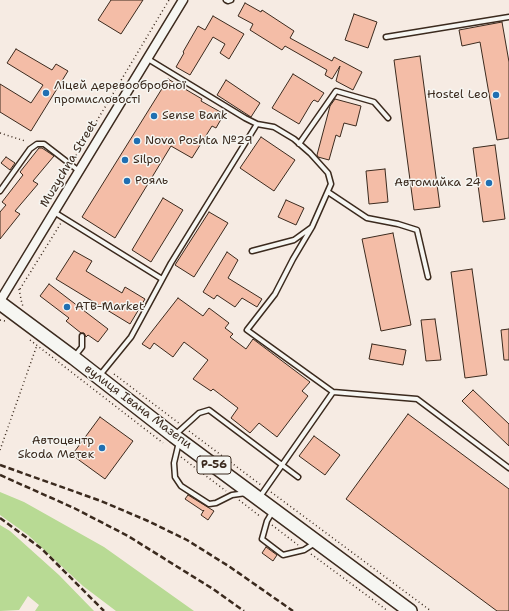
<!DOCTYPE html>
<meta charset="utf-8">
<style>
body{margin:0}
canvas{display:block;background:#f6ebe3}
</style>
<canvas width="509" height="611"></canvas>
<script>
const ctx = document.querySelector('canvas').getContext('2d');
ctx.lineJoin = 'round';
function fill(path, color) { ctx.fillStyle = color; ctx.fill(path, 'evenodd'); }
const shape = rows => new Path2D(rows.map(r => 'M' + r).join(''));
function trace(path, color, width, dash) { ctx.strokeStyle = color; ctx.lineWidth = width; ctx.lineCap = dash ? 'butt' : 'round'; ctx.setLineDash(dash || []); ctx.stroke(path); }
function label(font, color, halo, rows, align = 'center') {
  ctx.font = font + ' "Shantell Sans",sans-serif'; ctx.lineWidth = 3; ctx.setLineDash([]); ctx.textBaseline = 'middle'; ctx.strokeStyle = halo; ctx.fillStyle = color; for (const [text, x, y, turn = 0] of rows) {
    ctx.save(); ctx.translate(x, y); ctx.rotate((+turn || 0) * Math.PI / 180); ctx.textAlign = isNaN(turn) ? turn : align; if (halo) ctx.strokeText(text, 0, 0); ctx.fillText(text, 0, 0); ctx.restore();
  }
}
const green = shape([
 [0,492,24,502,104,547,194,611,116,611,83,586,28,535,0,515],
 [0,525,10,531,59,575,94,611,35,611,39,605,28,596,19,610,0,611]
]);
const building = shape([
 [111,0,143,0,121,34,98,20,111,0],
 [245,3,261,12,262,10,294,31,290,38,332,61,334,57,362,72,353,90,336,81,340,66,332,79,325,75,327,70,285,46,282,50,250,30,253,24,238,16,245,3],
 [354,14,377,22,368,48,345,40,354,14],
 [213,16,244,34,229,59,220,53,225,44,213,37,190,75,176,67,184,53,183,52,198,26,205,30,213,16],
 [502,22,509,62,509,138,497,140,480,42,462,46,459,30,502,22],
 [16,49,52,70,56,64,68,71,31,131,0,112,0,84,31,103,43,85,7,63,16,49],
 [420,56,440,207,414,210,394,60,420,56],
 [293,74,324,93,318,102,314,100,312,102,299,124,272,108,293,74],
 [168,79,202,99,201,101,224,114,216,128,212,126,192,158,171,146,115,238,82,217,168,79],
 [226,80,260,103,251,117,217,95,226,80],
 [335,99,361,106,356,126,344,123,340,137,336,135,329,160,318,157,317,155,330,106,335,99],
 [261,137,295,160,274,191,240,168,261,137],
 [495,145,505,219,483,222,473,148,495,145],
 [39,148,42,148,54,156,33,181,38,184,15,211,20,214,0,239,0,212,6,205,2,202,23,175,20,172,39,148],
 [6,157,15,163,10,170,1,163,6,157],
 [385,169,388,202,369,204,366,171,385,169],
 [163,198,183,210,151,262,132,250,163,198],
 [286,200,304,208,296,225,278,217,286,200],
 [209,212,228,223,194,277,175,265,209,212],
 [393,233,411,325,381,331,362,239,393,233],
 [74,251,92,261,86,271,122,293,125,287,145,299,130,324,56,279,74,251],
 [227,252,238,260,228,278,262,299,257,307,242,298,235,307,217,295,214,299,203,292,227,252],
 [472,269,487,375,465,378,451,272,472,269],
 [49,284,108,329,98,342,88,335,86,337,84,333,81,333,66,321,69,318,40,296,49,284],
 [178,298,203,316,209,308,229,323,225,328,233,334,230,337,246,349,253,339,310,382,302,391,308,396,277,437,259,423,250,433,231,418,238,408,213,389,211,391,193,379,208,360,184,342,173,357,154,343,150,349,142,344,178,298],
 [435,319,441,360,426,361,421,320,435,319],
 [509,329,509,360,504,360,501,330,509,329],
 [372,344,406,350,403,365,369,359,372,344],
 [473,390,509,424,509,446,462,401,473,390],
 [408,414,509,489,509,611,497,611,346,499,408,414],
 [100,417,133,441,105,479,72,455,100,417],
 [314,436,340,455,325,475,299,456,314,436],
 [188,495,214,511,208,520,201,515,204,510,203,511,185,499,188,495],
 [266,547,277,555,273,561,262,553,266,547]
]);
const path = shape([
 [0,133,25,141],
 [74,159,169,0],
 [19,289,22,304,23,306],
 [20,289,61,223],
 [0,320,5,321],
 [30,340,163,443],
 [114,374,180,424],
 [189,431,261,485],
 [0,450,37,345],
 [181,457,226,491],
 [271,492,431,611],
 [239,500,261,517],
 [272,525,298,545],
 [311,554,388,611]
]);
const service = shape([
 [226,0,228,1,231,0],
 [386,37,509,17],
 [148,59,245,118,257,124,274,127,294,139,310,153,328,173,331,184,312,227,294,240,252,251],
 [299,144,336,91,374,102,388,118],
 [0,191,30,149,37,144,44,144,79,171],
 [328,192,367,218,398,224,417,230,428,277],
 [54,212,162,279],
 [75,356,82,347,82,336],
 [100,375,131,337,171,263,257,124],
 [333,392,417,399,509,468],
 [176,434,199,413,209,410,298,477],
 [179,442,174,463,175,477,181,486,209,504,216,503,232,495,246,493],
 [259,498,333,392,247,330,275,294,293,259,312,227],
 [273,511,267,521,262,539,283,555,304,550,315,543]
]);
const minor = shape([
 [0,301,183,0]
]);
const primary = shape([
 [0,303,74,358,174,436,410,611]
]);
const rail = shape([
 [0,465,101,501,148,521,187,540,230,567,293,611],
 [0,475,74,508,128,536,213,589,244,611],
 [0,518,42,549,104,611]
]);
const markers = [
 [46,93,4,"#1f6fb2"],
 [496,95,4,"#1f6fb2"],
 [154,116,4,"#1f6fb2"],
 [137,141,4,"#1f6fb2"],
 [125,160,4,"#1f6fb2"],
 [127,181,4,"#1f6fb2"],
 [489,183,4,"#1f6fb2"],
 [67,307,4,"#1f6fb2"],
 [102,448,4,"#1f6fb2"]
];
const shields = [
 [214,465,34]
];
const shieldNames = [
 ["Р-56",214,465]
];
const poiNames = [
 ["Ліцей деревообробної",54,86],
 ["промисловості",54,100],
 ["Hostel Leo",488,95,"right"],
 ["Sense Bank",162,116],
 ["Nova Poshta №29",145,141],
 ["Silpo",133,160],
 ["Рояль",135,181],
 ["Автомийка 24",481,183,"right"],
 ["ATB-Market",75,307],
 ["Автоцентр",94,441,"right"],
 ["Skoda Метек",94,455,"right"]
];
const streetNames = [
 ["Muzychna Street",69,164,-59],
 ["вулиця Івана Мазепи",138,407,37]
];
fill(green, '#b8da94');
fill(building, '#f4bda7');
trace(building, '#3b2a1e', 1);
trace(service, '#3b2a1e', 7);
trace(minor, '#3b2a1e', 11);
trace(primary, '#3b2a1e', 16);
trace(path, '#3b2a1e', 1.5, [1, 3]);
trace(service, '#f6f6f2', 4);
trace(minor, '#f6f6f2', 8);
trace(primary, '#f6f6f2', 13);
trace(rail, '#3b2a1e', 2.5, [6, 3]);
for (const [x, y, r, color] of markers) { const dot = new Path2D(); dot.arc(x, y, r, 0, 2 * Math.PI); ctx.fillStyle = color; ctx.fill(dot); trace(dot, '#f6f6f2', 1.5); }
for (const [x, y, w] of shields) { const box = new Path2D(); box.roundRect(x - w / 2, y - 9, w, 18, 3); ctx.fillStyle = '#f6f6f2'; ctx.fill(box); trace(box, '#3b2a1e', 1); }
label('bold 11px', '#3b2a1e', null, shieldNames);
label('12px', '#3b2a1e', '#f6f6f2', poiNames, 'left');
label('12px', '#3b2a1e', '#f6f6f2', streetNames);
</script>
